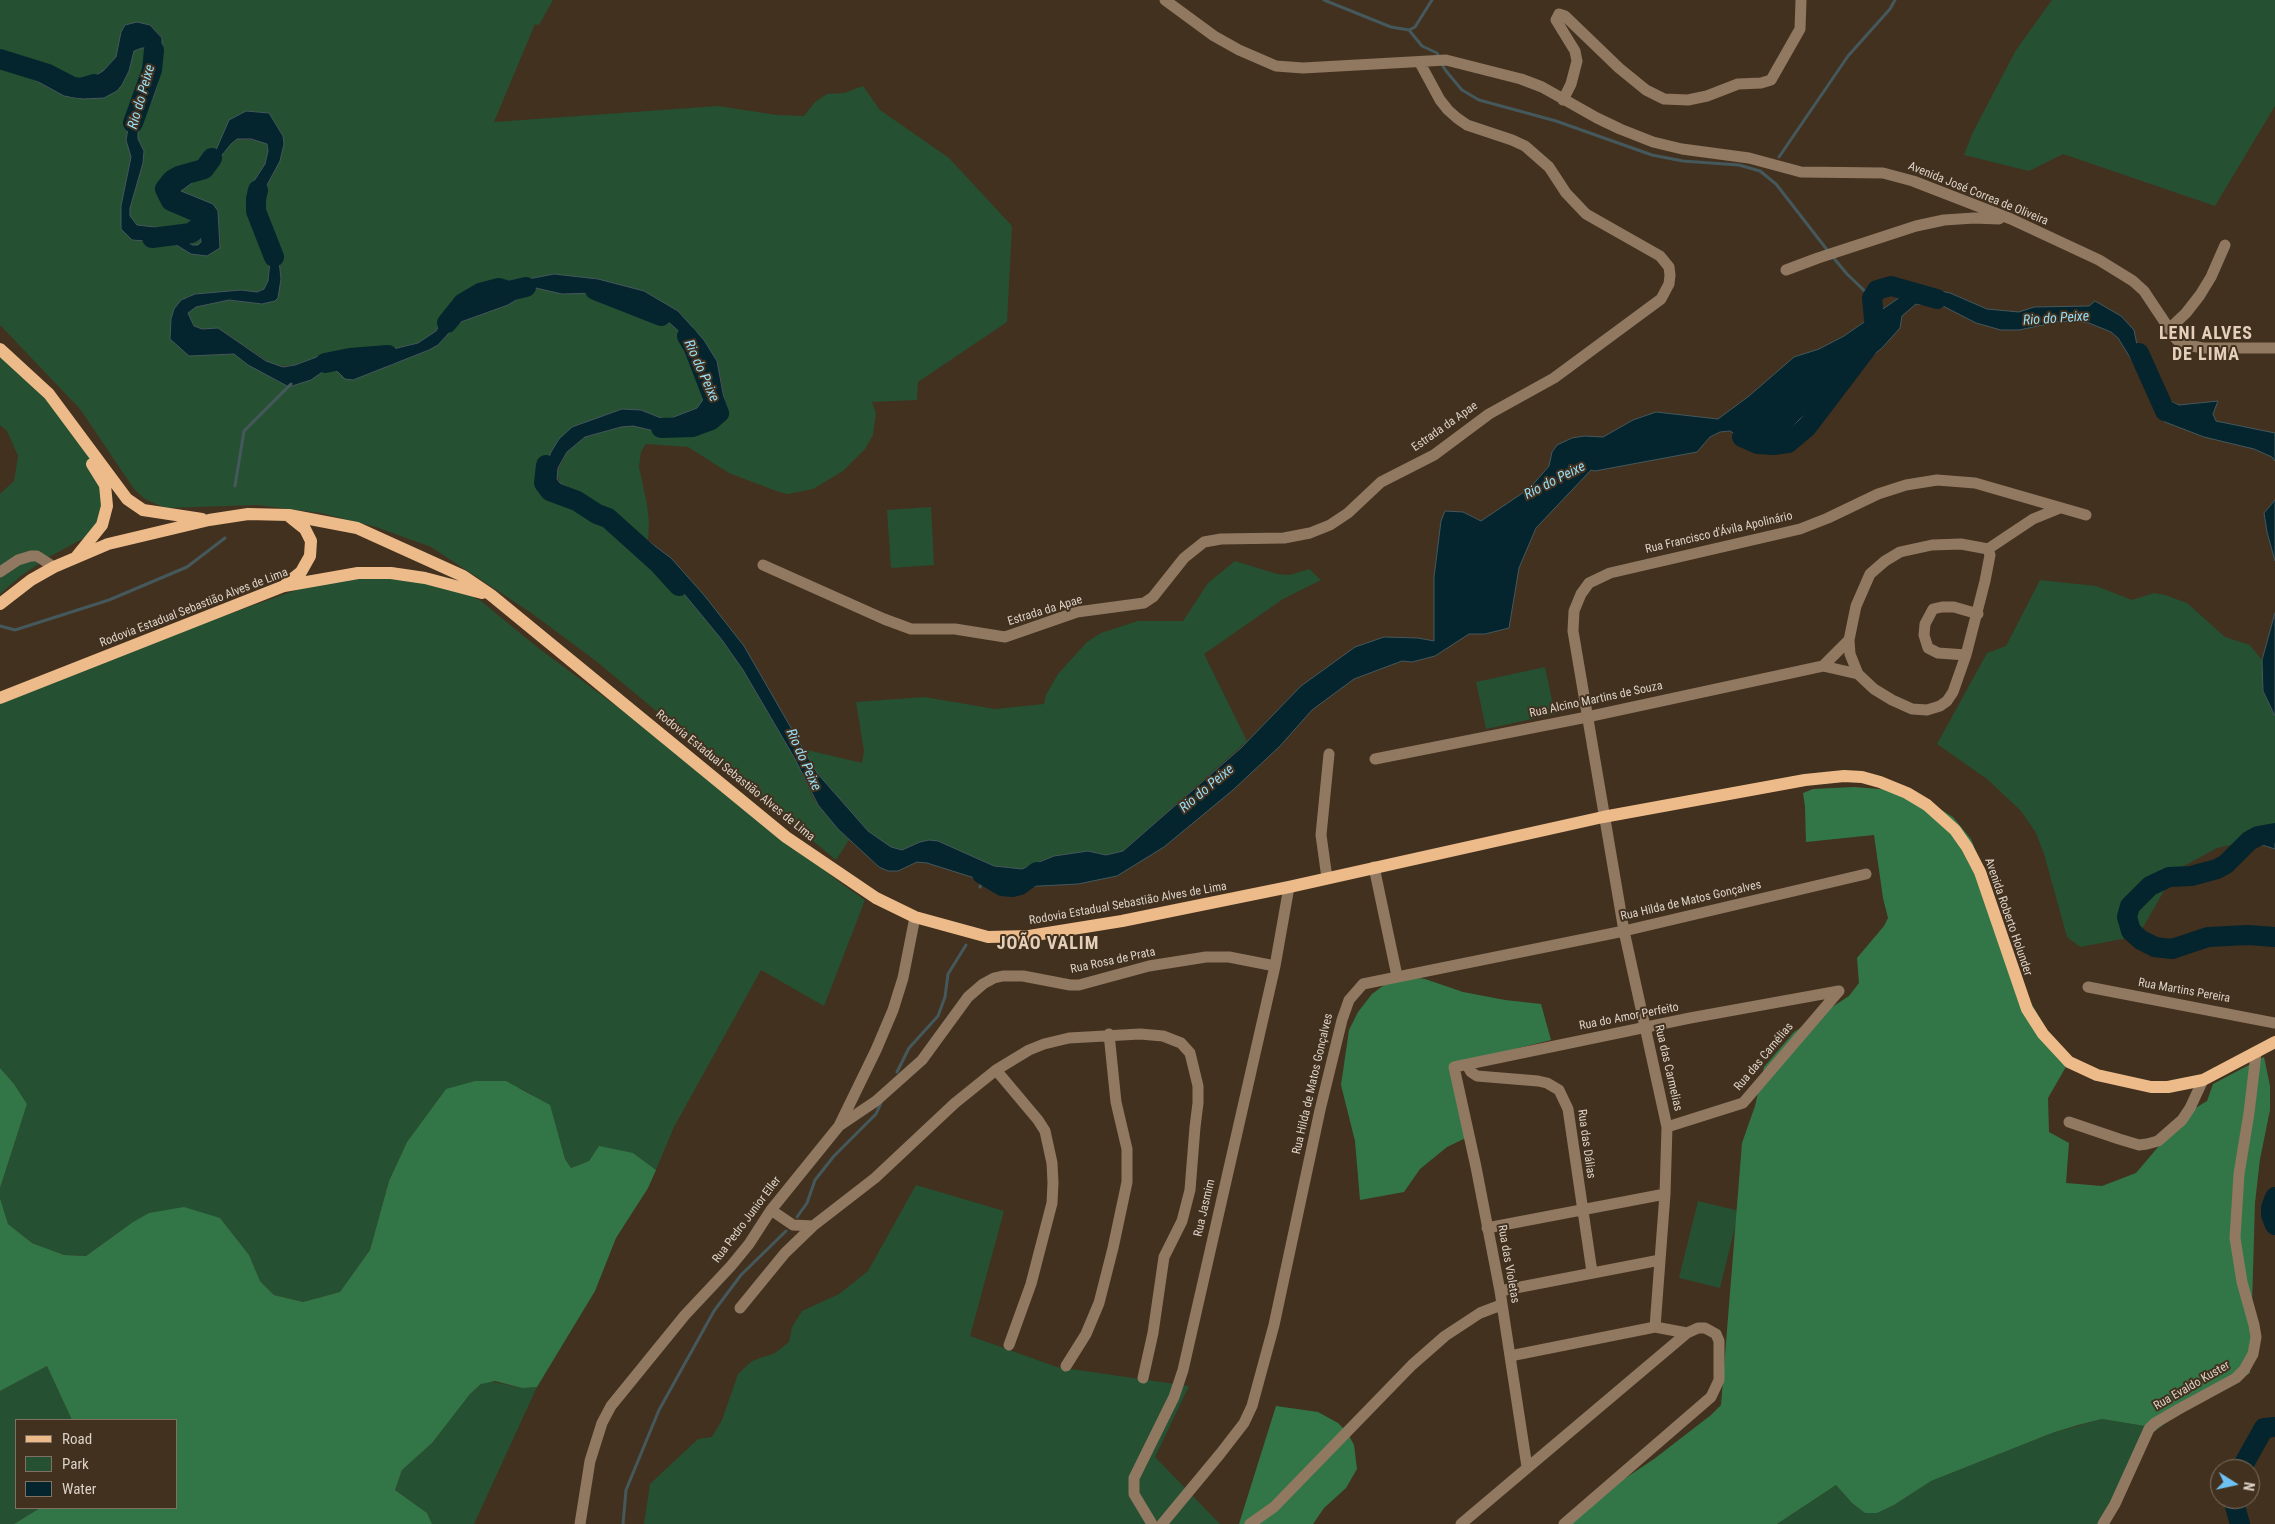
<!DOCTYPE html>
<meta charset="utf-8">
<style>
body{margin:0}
#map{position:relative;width:2275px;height:1524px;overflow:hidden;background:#42311f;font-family:"Roboto Condensed",sans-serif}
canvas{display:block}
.legend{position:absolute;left:15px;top:1419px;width:162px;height:90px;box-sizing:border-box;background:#42311f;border:1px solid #807162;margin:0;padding:6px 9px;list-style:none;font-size:15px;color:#dcd2c7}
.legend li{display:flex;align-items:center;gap:10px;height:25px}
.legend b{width:25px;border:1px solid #807162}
.north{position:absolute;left:2210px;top:1459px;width:50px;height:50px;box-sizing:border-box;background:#42311f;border:1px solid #807162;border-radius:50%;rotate:100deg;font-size:14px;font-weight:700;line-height:20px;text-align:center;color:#dcd2c7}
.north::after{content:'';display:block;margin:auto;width:18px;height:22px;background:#6ec2f3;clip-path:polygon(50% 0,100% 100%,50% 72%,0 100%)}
</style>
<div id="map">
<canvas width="2275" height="1524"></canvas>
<ul class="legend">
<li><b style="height:6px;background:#edbb8a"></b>Road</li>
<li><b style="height:14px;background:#255032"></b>Park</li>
<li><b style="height:14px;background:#04242e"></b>Water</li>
</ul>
<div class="north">N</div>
</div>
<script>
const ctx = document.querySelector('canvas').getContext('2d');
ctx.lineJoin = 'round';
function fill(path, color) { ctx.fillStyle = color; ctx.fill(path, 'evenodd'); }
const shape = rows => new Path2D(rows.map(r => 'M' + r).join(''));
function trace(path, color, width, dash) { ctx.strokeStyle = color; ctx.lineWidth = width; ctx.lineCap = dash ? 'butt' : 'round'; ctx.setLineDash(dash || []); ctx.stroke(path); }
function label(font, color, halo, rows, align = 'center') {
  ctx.font = font + ' "Roboto Condensed",sans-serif'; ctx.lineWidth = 4; ctx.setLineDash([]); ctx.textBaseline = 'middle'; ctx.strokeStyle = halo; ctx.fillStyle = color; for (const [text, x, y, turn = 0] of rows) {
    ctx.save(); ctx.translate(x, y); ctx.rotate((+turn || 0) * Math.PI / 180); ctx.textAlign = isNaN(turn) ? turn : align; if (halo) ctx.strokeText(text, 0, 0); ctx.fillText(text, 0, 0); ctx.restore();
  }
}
const green = shape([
 [0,0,553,0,539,25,535,24,494,122,718,106,777,115,804,116,815,102,827,94,844,93,863,86,880,110,949,158,1012,226,1007,322,918,382,917,400,872,402,876,413,873,435,865,449,843,471,813,489,788,494,779,492,729,473,688,447,646,444,641,452,639,467,647,504,649,523,648,540,601,506,560,483,557,473,567,452,585,437,621,427,633,426,667,434,724,413,726,409,721,378,678,311,554,274,449,308,436,331,418,343,356,358,322,355,295,365,275,366,218,328,201,329,194,326,188,313,196,307,229,300,262,304,275,301,278,298,281,279,271,223,263,203,266,187,280,161,283,136,269,113,246,111,212,155,198,169,174,180,186,218,194,224,200,234,201,242,198,246,192,245,179,234,163,228,137,225,130,216,130,208,143,163,144,151,138,139,138,131,142,118,153,98,161,67,162,37,150,25,137,22,121,32,116,57,103,71,86,81,69,85,63,84,52,74,31,61,0,55],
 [2052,0,2275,0,2275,106,2215,206,2063,154,2029,171,1964,155,1973,132,2016,50],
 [142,48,149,48,151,52,150,72,146,91,129,123,131,157,121,206,121,229,147,242,156,240,173,243,191,254,221,242,220,237,181,191,210,170,231,144,237,139,259,141,267,144,268,151,265,164,254,181,254,213,263,220,264,228,270,261,268,281,264,289,257,292,241,290,187,296,189,356,234,354,311,380,328,368,338,372,345,379,353,380,429,350,445,338,458,323,508,305,536,288,562,294,596,293,609,295,665,319,684,336,703,368,709,384,702,402,697,408,666,420,648,413,578,424,559,439,551,452,543,472,542,482,544,488,625,532,652,555,722,640,743,670,795,759,814,800,838,829,849,840,836,860,596,661,530,612,431,547,376,527,321,513,257,505,165,508,145,499,134,489,80,409,0,325,0,66,24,74,52,90,122,85,134,51],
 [0,345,78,433,107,494,97,531,49,557,22,575,0,594,0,494,14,481,18,456,7,431,0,425],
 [931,507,934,565,891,568,887,510],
 [1235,561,1277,574,1290,575,1309,569,1321,580,1283,599,1204,654,1247,741,1123,851,1106,855,1088,851,1054,856,1023,869,994,866,938,841,920,842,902,850,891,848,868,831,817,773,803,749,862,763,864,751,856,702,924,697,995,709,1044,704,1046,695,1058,674,1087,642,1101,633,1138,621,1183,621,1208,583],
 [390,578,419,581,466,593,481,601,537,647,623,711,842,884,865,900,824,1006,761,970,674,1127,656,1170,633,1153,589,1161,571,1168,565,1159,558,1136,534,1096,520,1088,446,1089,407,1142,389,1181,370,1250,340,1292,303,1302,274,1295,260,1281,249,1255,220,1218,149,1214,133,1222,86,1256,64,1255,32,1243,8,1224,0,1198,0,1188,27,1104,14,1084,0,1068,0,704,150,642,302,588,351,579],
 [2040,580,2096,586,2132,600,2154,593,2165,595,2187,603,2225,637,2250,645,2262,660,2263,691,2275,716,2275,826,2263,829,2249,841,2217,848,2182,867,2164,891,2138,936,2080,947,2067,937,2044,854,2036,833,2021,811,1987,779,1937,744,1987,653,2006,646],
 [1545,667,1555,714,1486,729,1476,682],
 [916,1185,1004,1211,970,1336,1057,1367,1189,1386,1155,1457,1220,1524,644,1524,650,1484,698,1439,712,1437,722,1420,738,1374,752,1361,775,1353,789,1342,792,1327,802,1311,839,1294,868,1271],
 [1698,1201,1739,1211,1720,1288,1679,1278],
 [47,1366,72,1420,16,1420,16,1508,40,1508,14,1524,0,1524,0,1391],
 [489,1381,522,1388,537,1387,474,1524,432,1524,427,1513,395,1490,402,1470,432,1443,470,1394,481,1384],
 [2102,1419,2145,1426,2152,1433,2107,1524,1777,1524,1836,1485,1852,1503,1865,1513,1877,1513,1894,1505,1931,1481,2052,1433]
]);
const forest = shape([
 [1854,787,1892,790,1922,798,1953,817,1971,839,1986,876,2011,968,2067,1065,2048,1098,2049,1132,2069,1143,2066,1183,2102,1186,2136,1173,2187,1113,2207,1101,2213,1084,2264,1057,2270,1086,2270,1110,2260,1159,2255,1203,2250,1373,2186,1408,2155,1431,2145,1426,2102,1419,2078,1425,2052,1433,1931,1481,1894,1505,1877,1513,1865,1513,1852,1503,1836,1485,1777,1524,1567,1524,1612,1487,1654,1459,1711,1415,1721,1405,1742,1143,1755,1106,1764,1067,1794,1032,1849,996,1859,983,1857,958,1884,926,1888,918,1883,898,1874,835,1806,842,1805,807,1803,793,1813,789],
 [1411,977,1425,979,1463,992,1505,1000,1541,1004,1551,1040,1457,1063,1474,1134,1447,1147,1420,1169,1404,1192,1360,1200,1355,1141,1341,1085,1349,1030,1358,1012,1372,994,1387,983],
 [0,1068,14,1084,27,1104,0,1188],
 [475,1081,506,1081,550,1105,565,1159,571,1168,589,1161,599,1146,633,1153,656,1170,648,1188,616,1238,595,1291,537,1387,522,1388,495,1381,481,1384,470,1394,432,1443,402,1470,395,1490,427,1513,432,1524,14,1524,40,1508,176,1508,176,1420,72,1420,47,1366,0,1391,0,1198,8,1224,32,1243,64,1255,86,1256,133,1222,149,1213,184,1207,220,1218,249,1255,260,1281,274,1295,303,1302,340,1292,370,1250,389,1181,407,1142,446,1089],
 [1276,1406,1318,1412,1338,1423,1347,1432,1354,1445,1357,1469,1346,1488,1324,1508,1313,1524,1239,1524]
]);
const water = shape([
 [137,22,150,25,162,38,162,57,157,86,153,98,142,118,138,131,138,139,144,151,143,163,130,208,130,216,137,225,163,228,179,234,192,245,198,245,201,242,200,234,194,224,173,203,169,186,174,181,198,169,216,150,229,120,246,111,269,113,283,136,284,144,280,161,266,187,263,203,271,223,279,260,281,279,278,298,275,301,262,304,229,300,196,307,188,313,194,326,202,329,218,328,266,361,283,367,295,365,322,355,356,358,418,343,436,331,449,308,518,281,554,274,598,279,644,291,678,311,704,340,717,361,726,409,724,413,667,434,633,426,621,427,585,437,567,452,558,468,557,479,560,483,601,506,671,558,704,595,744,646,817,773,868,831,891,847,902,850,920,842,929,840,938,841,994,866,1022,869,1054,856,1088,851,1106,855,1123,851,1241,748,1301,686,1355,647,1384,637,1418,638,1434,641,1434,577,1441,521,1445,511,1463,512,1481,521,1530,488,1549,466,1552,452,1557,445,1572,438,1584,436,1603,437,1633,420,1656,412,1718,419,1749,396,1794,357,1819,349,1844,336,1916,286,1950,293,1987,309,2019,312,2034,307,2089,306,2095,301,2121,316,2134,330,2138,350,2150,364,2151,382,2155,391,2165,399,2179,405,2218,401,2213,414,2216,421,2275,433,2275,461,2272,457,2254,449,2204,437,2165,422,2134,364,2118,338,2111,332,2089,323,2071,321,2057,322,2019,330,2001,330,1976,323,1943,306,1916,304,1902,316,1900,328,1882,348,1827,392,1782,437,1764,446,1753,445,1730,431,1720,432,1710,437,1697,452,1595,471,1591,470,1536,528,1519,568,1509,628,1485,634,1469,634,1435,656,1412,662,1402,661,1354,679,1312,710,1280,746,1233,790,1164,847,1117,876,1078,884,1020,887,1000,886,927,863,917,862,898,871,888,871,879,867,838,829,818,805,795,759,743,670,722,640,652,555,625,532,544,488,543,472,551,452,559,439,572,427,622,409,641,410,666,420,697,408,702,401,709,384,703,368,684,336,665,319,609,295,596,293,562,294,536,288,508,305,458,323,438,345,429,350,353,380,345,379,338,372,328,368,311,380,289,387,248,365,234,354,189,356,170,339,171,319,174,309,181,300,195,294,241,290,257,292,264,289,268,281,270,261,263,220,250,208,250,196,254,181,265,164,268,151,267,144,251,139,237,139,231,144,210,170,181,191,213,204,218,211,220,248,207,256,191,254,173,243,132,240,121,229,121,206,131,157,126,140,129,123,146,91,149,81,151,52,149,48,142,48,134,51,129,71,122,85,117,91,104,98,83,99,64,96,24,74,0,66,0,55,31,61,52,74,63,84,69,85,86,81,103,71,116,57,121,32,125,25,137,22],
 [2275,500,2275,561,2267,532,2264,513,2275,500],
 [2275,613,2275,716,2263,691,2262,660,2275,613],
 [2275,826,2275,849,2249,841,2263,829,2275,826]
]);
const stream = shape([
 [1324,0,1391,27,1409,30,1415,27,1432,0],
 [1409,30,1422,46,1437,53,1439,57],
 [1441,63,1446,71,1462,90,1479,100,1556,121,1652,155,1683,161,1739,165,1760,171,1776,184,1828,251],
 [1779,157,1848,56,1890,9,1895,0],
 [1832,256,1847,274,1872,298],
 [235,486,244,431,291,384],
 [0,626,15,630,109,600,187,567,225,538],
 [980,887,983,878],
 [897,1072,909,1048,938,1016,945,997,948,974,966,945],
 [797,1217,807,1203,815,1180,834,1156,876,1114,881,1103],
 [623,1524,626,1490,659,1410,714,1311,741,1275,786,1231]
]);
const river = shape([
 [0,59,48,74,73,87,81,88,94,84],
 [133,123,152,70,154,50],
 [258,190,256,199,256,211,274,257],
 [152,238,191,233,200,226,202,214,171,201,165,189,172,180,179,176,204,169,212,158],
 [595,290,661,316],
 [447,323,463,303,480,293,499,288,509,291,526,287],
 [2139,353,2165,411,2170,412],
 [325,363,350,358,388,355],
 [661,428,692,427,711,420,719,413,693,346,687,336],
 [1742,437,1758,444,1773,445,1788,443,1807,427,1873,340,1875,329,1872,298,1877,290,1891,286,1937,299],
 [546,465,544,483,550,491,577,501,597,514,608,518,658,563,679,586],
 [2275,833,2258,836,2249,841,2226,864,2217,869,2191,876,2169,877,2150,886,2130,906,2127,917,2131,931,2141,940,2155,947,2172,949,2208,937,2248,935,2275,937],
 [982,874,1002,886,1012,887,1020,885,1037,872],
 [2275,1197,2271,1208,2271,1215,2275,1225],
 [2241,1469,2264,1428,2275,1427],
 [2233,1499,2240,1524]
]);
const minor = shape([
 [1165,0,1214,36,1239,50,1276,66,1303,68,1446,60,1521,79,1542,87,1597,118,1620,129,1653,142,1682,149,1749,158,1801,172,1883,173,1913,181,2011,219,2099,260,2133,281,2144,291,2176,339,2182,344,2203,348,2275,348],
 [1563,100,1571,84,1577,61,1575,51,1556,20,1559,14,1565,16,1619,68,1646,90,1664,99,1688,100,1707,96,1738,84,1761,83,1771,80,1800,29,1801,0],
 [1786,270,1818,258,1916,226,1944,220,1974,218,1999,219],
 [2169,329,2186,313,2200,295,2211,277,2225,245],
 [1988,549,2033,519,2060,508],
 [763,565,884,619,911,629,955,629,1005,637,1077,612,1144,603,1153,597,1184,558,1204,542,1221,539,1284,538,1310,533,1330,525,1348,513,1381,482,1434,455,1489,414,1554,378,1661,299,1669,284,1670,275,1669,267,1660,256,1586,214,1566,193,1549,167,1525,146,1512,140,1467,125,1457,118,1448,110,1440,100,1420,63],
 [0,572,18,560,31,556,37,556,54,567],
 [1966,655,1938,653,1928,648,1924,635,1925,624,1933,609,1942,607,1954,607,1978,614],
 [1823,666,1849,640,1856,606,1870,574,1885,561,1900,552,1932,545,1961,544,1988,549,1990,555,1985,581,1966,655,1953,692,1947,701,1940,706,1927,710,1912,709,1892,700,1874,689,1858,674,1850,654,1849,640],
 [1375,759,1587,717,1823,666,1858,674],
 [1374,867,1397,976],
 [1327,878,1321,835,1329,754],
 [2088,987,2275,1023],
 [1467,1065,1471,1072,1477,1076,1538,1081,1547,1083,1559,1090,1568,1109,1592,1272],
 [996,1070,1038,1120,1045,1131,1052,1163,1053,1183,1052,1203,1031,1284,1009,1345],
 [2069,1122,2119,1139,2139,1145,2147,1144,2158,1141,2182,1120,2190,1108,2203,1080],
 [839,1126,876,1101,922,1060,968,997,983,984,994,978,1003,976,1023,976,1070,985,1079,985,1149,966,1206,957,1229,957,1275,966],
 [1667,1127,1743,1103,1839,991],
 [771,1210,793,1225,813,1226],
 [1487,1228,1665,1194],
 [1500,1291,1660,1260],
 [740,1308,785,1253,813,1226,875,1178,955,1103,996,1070,1029,1050,1044,1044,1069,1038,1140,1034,1163,1036,1181,1043,1190,1053,1198,1086,1198,1103,1195,1127,1190,1190,1182,1221,1164,1257,1153,1333,1143,1378],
 [1655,1327,1665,1194,1667,1127,1624,931,1573,631,1574,611,1581,594,1589,583,1610,573,1800,529,1828,518,1878,494,1906,485,1937,480,1975,483,2086,515],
 [1510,1356,1655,1327,1687,1333,1698,1328,1705,1328,1716,1334,1719,1341,1719,1380,1711,1397,1564,1524],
 [1066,1366,1086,1334,1099,1303,1113,1248,1127,1182,1127,1149,1116,1102,1109,1034],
 [1527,1467,1500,1291,1476,1167,1454,1067,1690,1018,1839,991],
 [580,1524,590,1461,602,1423,611,1406,685,1315,731,1266,749,1244,771,1210,839,1126,876,1050,893,1010,903,978,915,917],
 [1152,1524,1134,1494,1134,1478,1174,1397,1183,1370,1275,966,1289,887],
 [1162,1524,1220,1454,1244,1423,1252,1406,1274,1325,1320,1110,1342,1020,1349,1000,1363,984,1624,931,1866,874],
 [1250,1524,1274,1507,1412,1365,1445,1336,1480,1313,1501,1305],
 [1461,1524,1687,1333],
 [2103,1524,2115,1504,2149,1429,2155,1423,2179,1409,2236,1378,2244,1370,2253,1354,2256,1337,2254,1325,2242,1282,2235,1238,2239,1174,2249,1113,2256,1054]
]);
const major = shape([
 [0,349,49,394,127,499,143,510,202,519],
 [77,556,102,525,107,506,105,485,92,464],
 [286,584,301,572,310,556,311,541,305,529,290,517],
 [0,604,31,580,54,567,108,544,209,520,248,514,289,515,357,528,463,576,491,595,786,837,876,898,915,917,988,937,1029,936,1122,921,1289,887,1603,817,1805,780,1844,776,1862,777,1880,782,1907,793,1927,805,1955,830,1967,847,1980,872,2027,1009,2043,1034,2069,1062,2097,1075,2151,1087,2168,1087,2203,1080,2275,1042],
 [0,698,284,586,358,573,391,573,425,578,482,593]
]);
const streetNames = [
 ["Avenida José Correa de Oliveira",1978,194,22],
 ["Estrada da Apae",1445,427,-35],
 ["Rua Francisco d'Ávila Apolinário",1719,533,-13],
 ["Rodovia Estadual Sebastião Alves de Lima",194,608,-21],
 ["Estrada da Apae",1045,611,-17],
 ["Rua Alcino Martins de Souza",1596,700,-12],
 ["Rodovia Estadual Sebastião Alves de Lima",735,776,39],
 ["Rua Hilda de Matos Gonçalves",1691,901,-13],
 ["Rodovia Estadual Sebastião Alves de Lima",1128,904,-10],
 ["Avenida Roberto Holunder",2008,917,71],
 ["Rua Rosa de Prata",1113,961,-12],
 ["Rua Martins Pereira",2184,991,10],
 ["Rua do Amor Perfeito",1629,1017,-11],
 ["Rua das Camélias",1764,1057,-50],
 ["Rua das Carmelias",1668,1068,77],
 ["Rua Hilda de Matos Gonçalves",1313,1084,-77],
 ["Rua das Dálias",1586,1144,82],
 ["Rua Jasmim",1205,1208,-77],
 ["Rua Pedro Junior Eller",747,1220,-53],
 ["Rua das Violetas",1508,1264,80],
 ["Rua Evaldo Kuster",2192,1386,-30]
];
const waterNames = [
 ["Rio do Peixe",142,97,-74],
 ["Rio do Peixe",2056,319,-4],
 ["Rio do Peixe",701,371,66],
 ["Rio do Peixe",1555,481,-27],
 ["Rio do Peixe",803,760,66],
 ["Rio do Peixe",1207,789,-40]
];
const districtNames = [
 ["LENI ALVES",2206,334],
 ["DE LIMA",2206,355],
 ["JOÃO VALIM",1048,944]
];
fill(green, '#255032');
fill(forest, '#327647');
fill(water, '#04242e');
trace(water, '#45585c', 1);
trace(stream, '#45585c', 3);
trace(river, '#04242e', 20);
trace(minor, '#917861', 11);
trace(major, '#edbb8a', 12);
label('12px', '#dcd2c7', '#42311f', streetNames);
label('italic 14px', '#96ddf6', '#42311f', waterNames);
ctx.letterSpacing = '1px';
label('bold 18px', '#e5cfba', '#42311f', districtNames);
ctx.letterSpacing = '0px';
</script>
